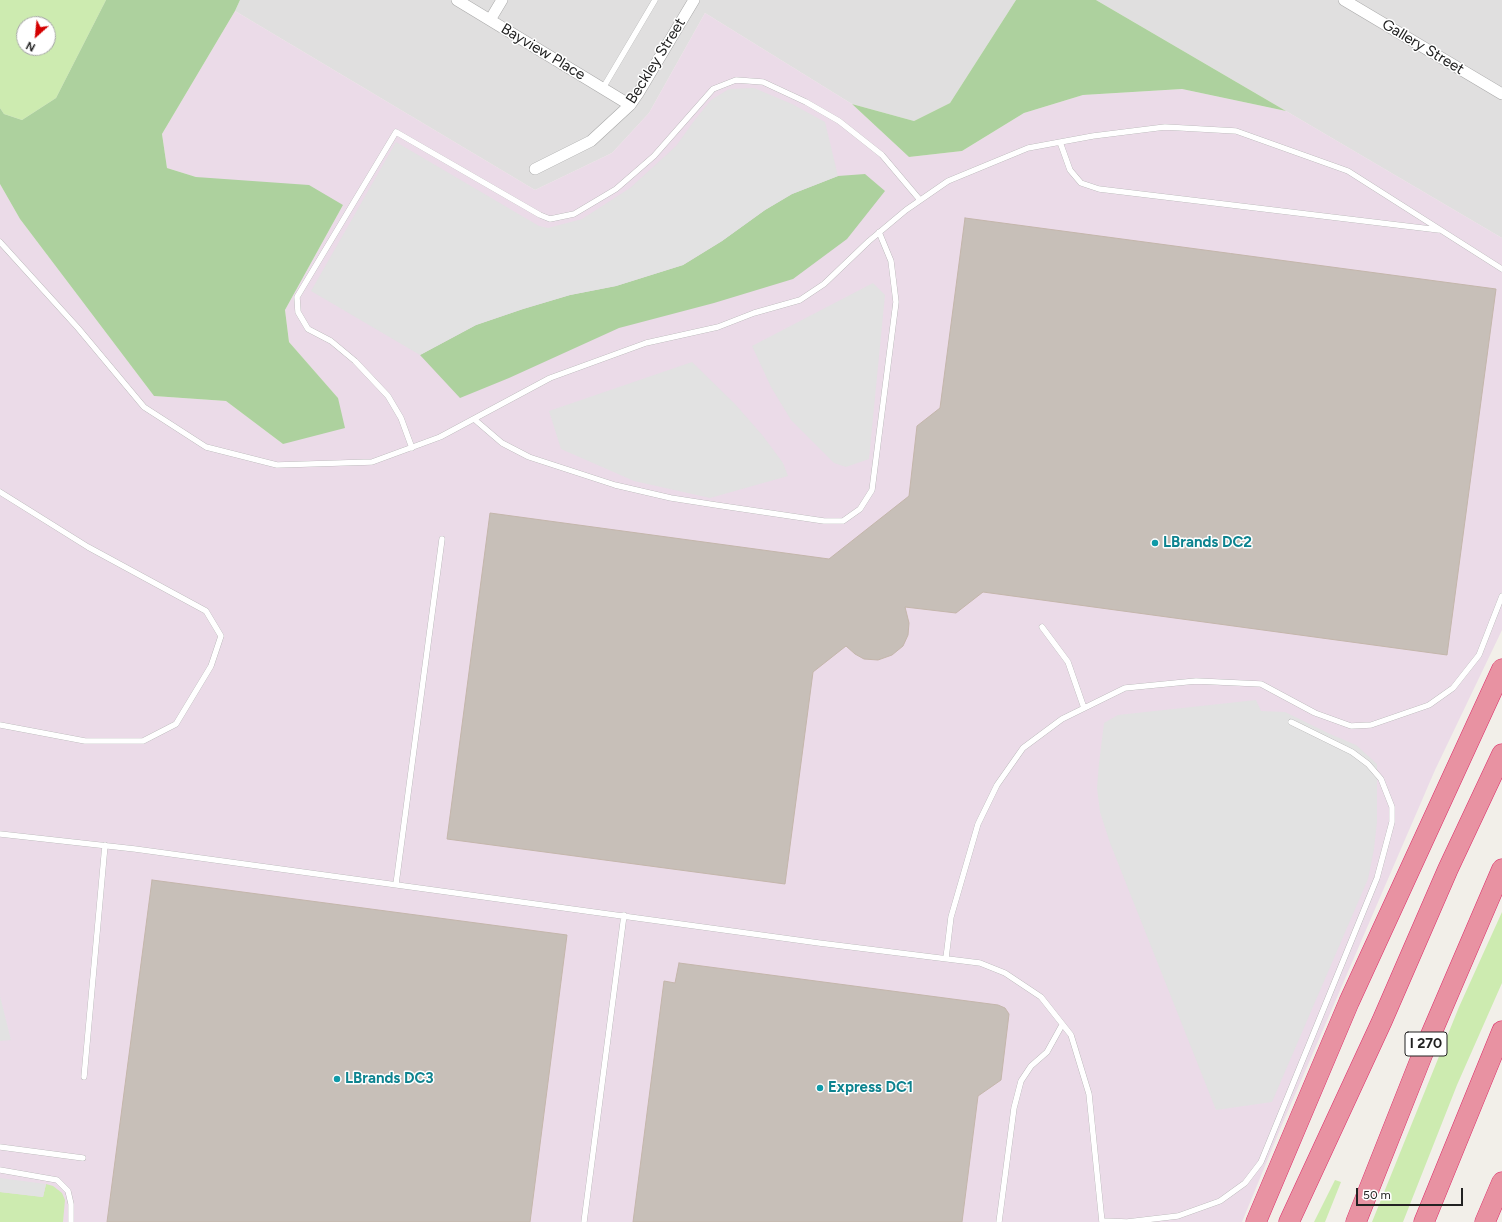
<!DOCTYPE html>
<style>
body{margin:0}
#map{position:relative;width:1502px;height:1222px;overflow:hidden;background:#f2efe9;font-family:Figtree,sans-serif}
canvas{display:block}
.north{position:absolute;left:16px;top:16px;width:40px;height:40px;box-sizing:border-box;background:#fff;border:1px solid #a7a7a7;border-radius:50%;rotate:207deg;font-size:11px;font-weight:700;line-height:16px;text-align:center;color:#222}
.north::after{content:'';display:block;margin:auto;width:14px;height:18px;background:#d40000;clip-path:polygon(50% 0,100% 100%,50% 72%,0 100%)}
.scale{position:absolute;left:1356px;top:1188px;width:107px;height:18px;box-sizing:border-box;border:2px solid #222;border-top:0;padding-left:5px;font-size:12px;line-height:14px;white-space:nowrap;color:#222;-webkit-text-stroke:3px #fff;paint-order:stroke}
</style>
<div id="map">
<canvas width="1502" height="1222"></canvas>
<div class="north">N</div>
<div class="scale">50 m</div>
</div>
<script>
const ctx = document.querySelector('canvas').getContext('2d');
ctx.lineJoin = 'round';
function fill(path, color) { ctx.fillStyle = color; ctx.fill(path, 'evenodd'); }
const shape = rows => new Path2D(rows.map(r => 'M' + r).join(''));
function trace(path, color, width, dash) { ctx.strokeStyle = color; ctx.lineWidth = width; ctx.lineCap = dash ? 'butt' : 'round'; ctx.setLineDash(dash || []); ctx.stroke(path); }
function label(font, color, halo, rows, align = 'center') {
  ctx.font = font + ' Figtree,sans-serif'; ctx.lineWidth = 3; ctx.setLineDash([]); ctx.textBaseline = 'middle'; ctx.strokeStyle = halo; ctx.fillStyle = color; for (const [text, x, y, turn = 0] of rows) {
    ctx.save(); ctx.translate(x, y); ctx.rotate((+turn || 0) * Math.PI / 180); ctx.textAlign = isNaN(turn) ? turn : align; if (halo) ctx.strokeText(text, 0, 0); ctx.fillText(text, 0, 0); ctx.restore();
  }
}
const residential = shape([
 [240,0,1016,0,950,103,914,121,852,104,705,13,649,113,612,153,535,190,235,11],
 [1096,0,1502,0,1502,238,1286,111]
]);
const industrial = shape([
 [235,11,535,190,612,153,649,113,705,13,852,104,909,157,962,151,1024,113,1083,95,1182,89,1286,111,1502,238,1502,630,1435,770,1281,1127,1242,1222,0,1222,0,184,20,219,154,396,226,401,283,444,338,398,289,342,285,310,343,205,196,177,167,168,162,134]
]);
const grass = shape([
 [0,0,106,0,56,98,22,120,4,114,0,108],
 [24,24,48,24,48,48,24,48],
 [1502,912,1502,983,1457,1085,1403,1222,1372,1222,1459,1007],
 [1335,1180,1341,1182,1325,1222,1314,1222],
 [46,1184,53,1186,62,1193,65,1200,63,1222,0,1222,0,1192,43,1197]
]);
const forest = shape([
 [106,0,240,0,235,11,162,134,167,168,196,177,309,185,343,205,285,310,289,342,338,398,345,428,283,444,226,401,154,396,20,219,0,184,0,108,4,114,22,120,56,98],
 [1016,0,1096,0,1286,111,1182,89,1083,95,1024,113,962,151,909,157,852,104,914,121,950,103],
 [865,174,885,191,847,239,793,279,714,303,619,328,509,378,460,398,420,355,476,325,523,309,570,295,616,286,683,265,722,241,765,210,792,194,838,176]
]);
const parking = shape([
 [754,88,792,104,825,122,838,176,792,194,765,210,722,241,683,265,616,286,570,295,523,309,476,325,420,355,311,291,396,142,539,226,548,228,582,219,630,188,676,146,694,121,711,100,729,89],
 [873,283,885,295,869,459,846,467,834,463,791,420,771,387,752,346],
 [692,362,735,404,763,436,783,463,788,476,710,498,634,481,561,449,549,411],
 [1256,700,1261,711,1285,712,1330,734,1356,745,1377,764,1377,822,1374,849,1368,879,1272,1102,1216,1110,1110,843,1100,812,1097,788,1099,763,1104,723,1118,715],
 [0,996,11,1040,0,1041],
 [0,1178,46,1184,43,1197,0,1192]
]);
const building = shape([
 [965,218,1496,289,1447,655,983,592,956,613,905,607,909,623,908,635,903,646,892,655,878,660,864,659,855,654,846,646,813,672,785,884,447,839,490,513,829,559,909,496,917,426,940,408,965,218],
 [152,880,567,935,530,1222,107,1222,152,880],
 [679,963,998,1005,1005,1008,1009,1014,1001,1080,978,1096,962,1222,633,1222,664,981,675,983,679,963]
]);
const lane = shape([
 [603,88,655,0],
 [1060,142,1070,170,1081,183,1099,189,1439,230],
 [0,242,78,328,144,407,206,447,277,465,372,462,440,437,550,378,646,343,718,327,754,313,800,300,824,284,869,241,906,210,948,181,1028,148,1093,136,1165,127,1236,131,1348,171,1502,269],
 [474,419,502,443,529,457,615,485,671,498,716,505,824,521,843,521,860,509,872,490,896,302,891,261,879,232],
 [412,448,401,418,388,396,355,361,331,341,308,329,298,312,297,297,396,132,540,215,550,219,574,214,616,189,654,156,713,89,736,80,763,82,806,102,839,121,882,155,920,200],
 [0,492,88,547,206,611,221,636,211,666,176,724,143,741,85,741,0,725],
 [1042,627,1068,662,1084,708],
 [0,834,135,849,819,943,980,963,1005,973,1041,997,1071,1035,1089,1094,1102,1222],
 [396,884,442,539],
 [946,958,951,917,978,824,997,785,1023,748,1062,719,1125,688,1196,681,1261,684,1315,713,1351,726,1371,725,1429,705,1453,688,1479,655,1502,596],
 [84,1077,105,845],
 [0,1147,83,1158],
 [0,1170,57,1180,68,1191,71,1204,71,1222],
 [1102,1221,1127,1222,1178,1216,1220,1201,1245,1183,1261,1162,1377,878,1392,822,1392,807,1381,779,1368,764,1352,752,1291,722],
 [584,1222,624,915],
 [999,1222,1014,1108,1021,1081,1031,1066,1047,1052,1062,1025]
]);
const street = shape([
 [457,0,630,105],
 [1344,0,1502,94],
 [490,20,502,0],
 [535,169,591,141,630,105,639,92,694,0]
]);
const highway = shape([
 [1256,1222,1349,1002,1502,669],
 [1289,1222,1382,1021,1448,869,1502,754],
 [1356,1222,1423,1053,1502,869],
 [1424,1222,1502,1031],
 [1485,1222,1502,1182]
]);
const markers = [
 [1155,543,4,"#0f9aa8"],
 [337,1079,4,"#0f9aa8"],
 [820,1088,4,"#0f9aa8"]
];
const shields = [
 [1426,1044,42]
];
const shieldNames = [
 ["I 270",1426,1044]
];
const streetNames = [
 ["Gallery Street",1423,47,31],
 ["Bayview Place",543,52,31],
 ["Beckley Street",656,61,-58]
];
const cultureNames = [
 ["LBrands DC2",1163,543],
 ["LBrands DC3",345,1079],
 ["Express DC1",828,1088]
];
fill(residential, '#e0dfdf');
fill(industrial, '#ebdbe8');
fill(grass, '#cdebb0');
fill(forest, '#add19e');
fill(parking, '#e2e2e2');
fill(building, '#c7bfb8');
trace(building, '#c4b6ab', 1);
trace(lane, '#a9a9a9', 6);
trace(street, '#a9a9a9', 12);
trace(highway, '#dc2a67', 21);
trace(lane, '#fff', 5.5);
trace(street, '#fff', 11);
trace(highway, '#e892a2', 20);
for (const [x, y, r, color] of markers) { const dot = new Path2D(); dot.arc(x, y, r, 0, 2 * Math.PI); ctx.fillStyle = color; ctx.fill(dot); trace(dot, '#fff', 1.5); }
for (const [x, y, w] of shields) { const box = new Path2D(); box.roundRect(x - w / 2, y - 12, w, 24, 3); ctx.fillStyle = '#fff'; ctx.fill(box); trace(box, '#222', 1); }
label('bold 14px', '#222', null, shieldNames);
label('15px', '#222', '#fff', streetNames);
label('bold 15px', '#0d838f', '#fff', cultureNames, 'left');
</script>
